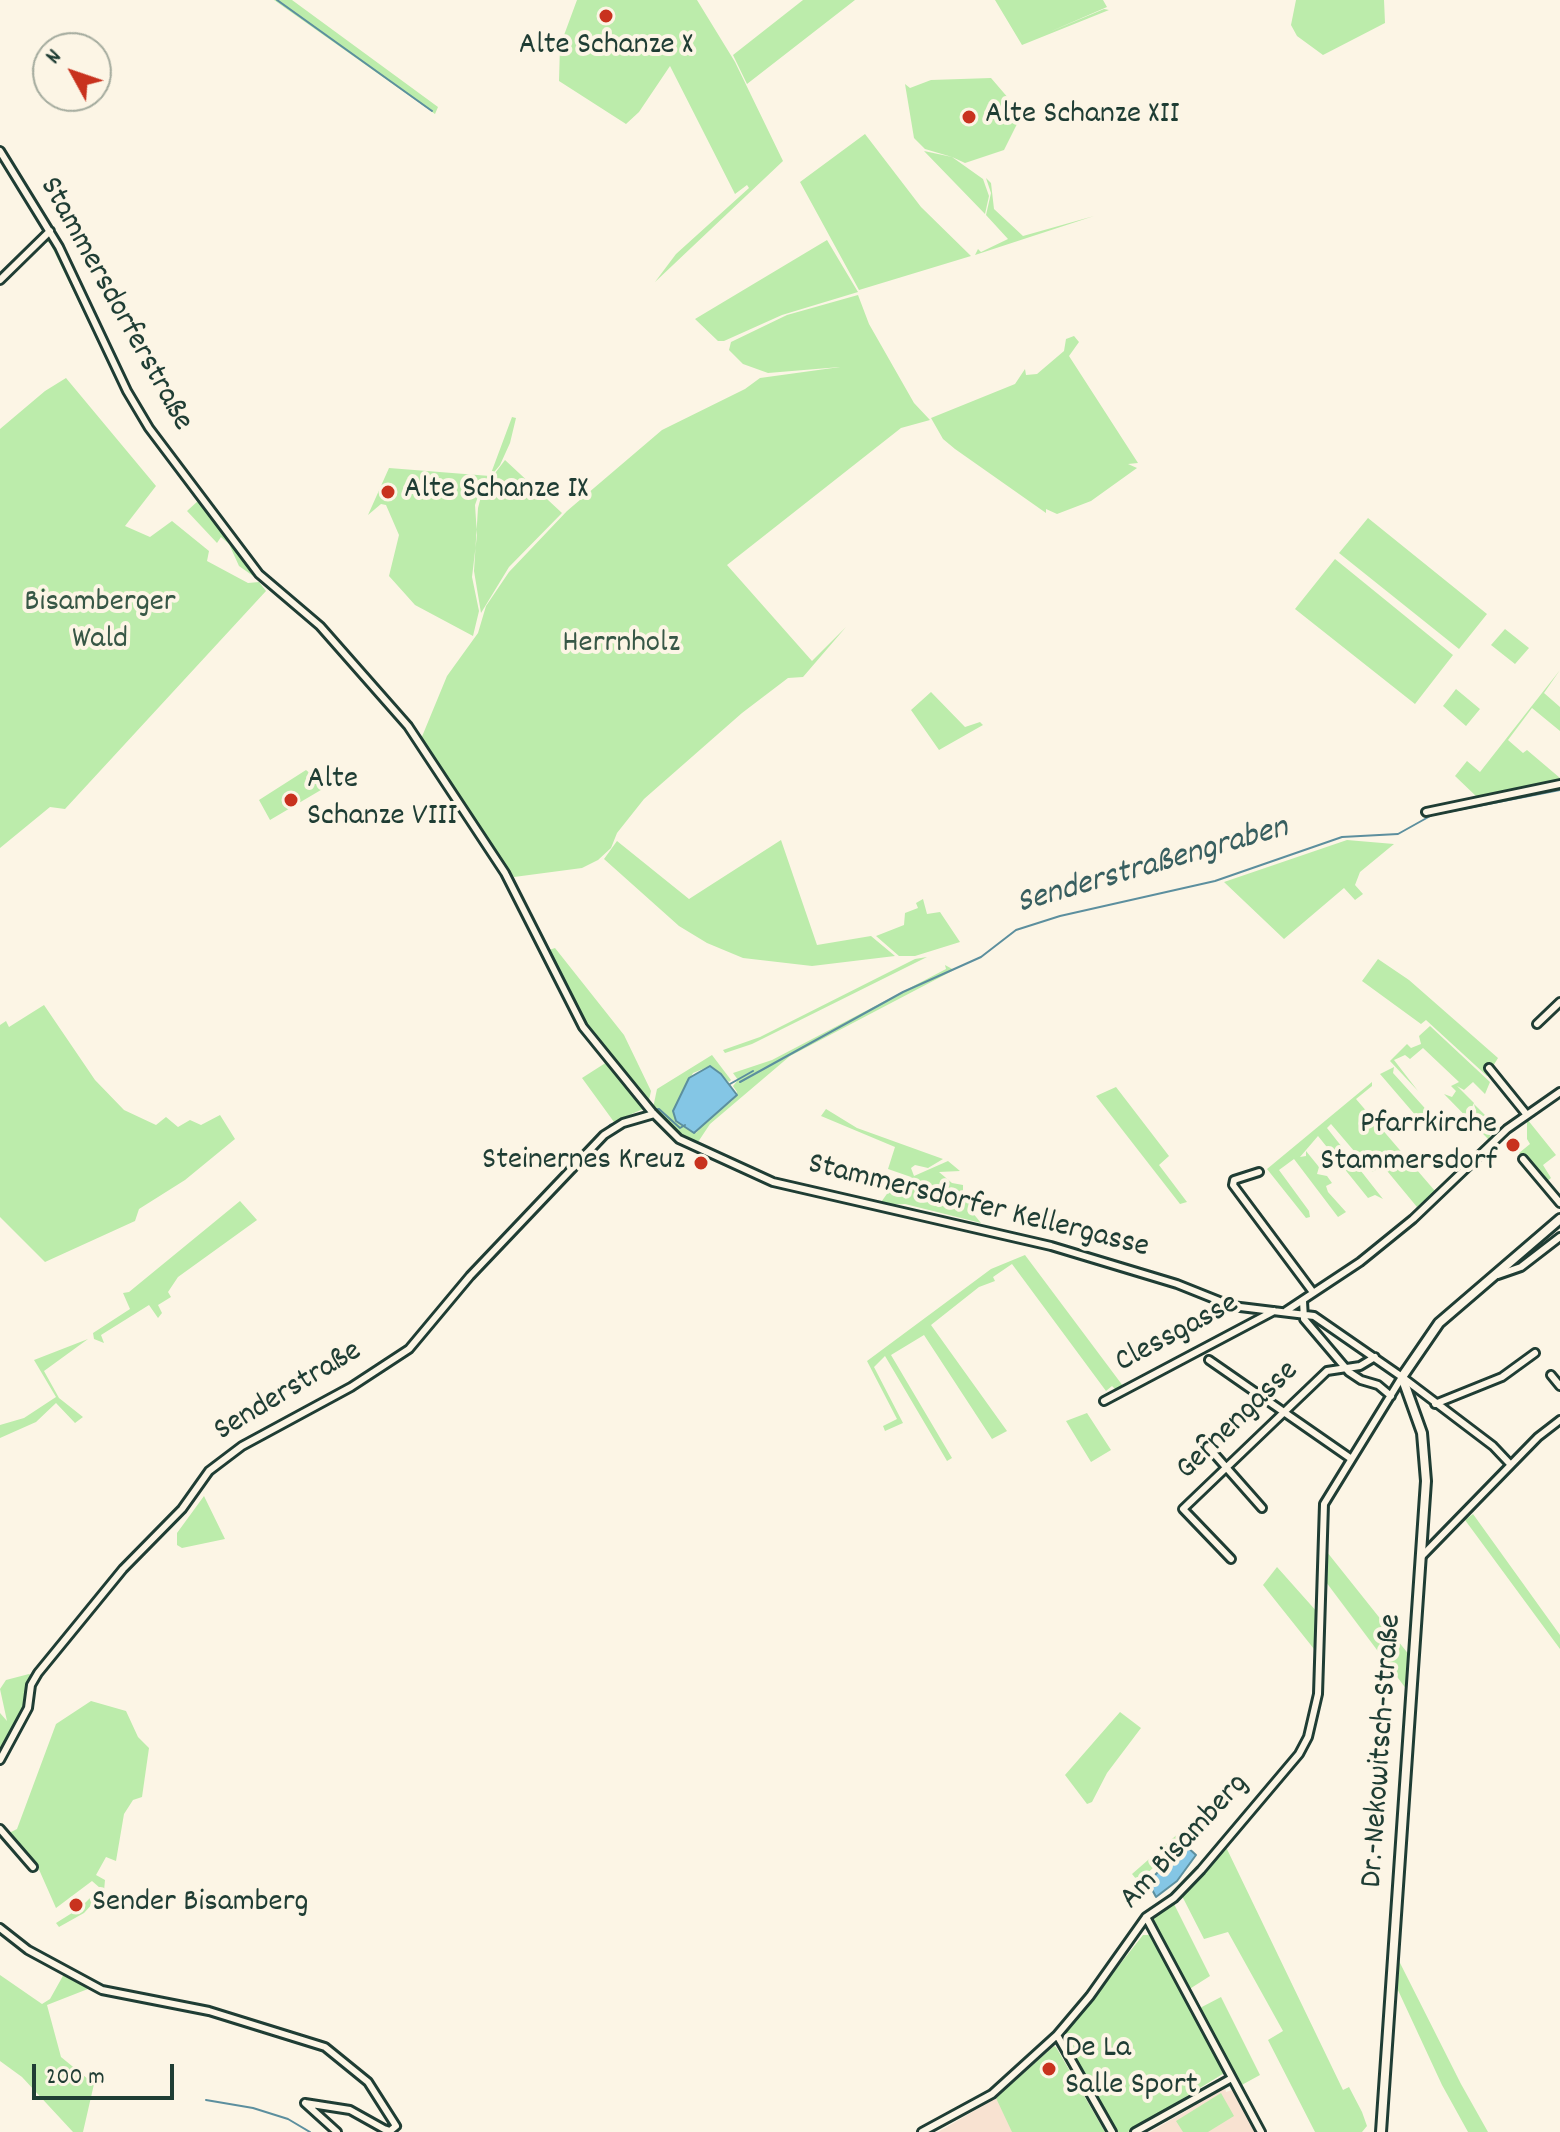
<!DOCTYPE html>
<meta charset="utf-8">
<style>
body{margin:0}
#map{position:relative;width:1560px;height:2132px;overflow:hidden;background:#fcf5e5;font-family:Dekko,sans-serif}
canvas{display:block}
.north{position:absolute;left:32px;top:32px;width:80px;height:80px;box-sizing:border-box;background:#fcf5e5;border:2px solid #a4ab9e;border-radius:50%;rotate:310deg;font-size:22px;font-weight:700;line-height:32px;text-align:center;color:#1f3d34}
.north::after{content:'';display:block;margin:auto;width:28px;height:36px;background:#c8321e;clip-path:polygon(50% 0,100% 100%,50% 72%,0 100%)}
.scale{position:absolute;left:32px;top:2064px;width:142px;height:36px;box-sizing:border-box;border:4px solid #1f3d34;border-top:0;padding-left:10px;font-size:24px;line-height:28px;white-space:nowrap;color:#1f3d34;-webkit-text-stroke:6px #fcf5e5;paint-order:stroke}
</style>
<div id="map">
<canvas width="1560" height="2132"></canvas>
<div class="north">N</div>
<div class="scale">200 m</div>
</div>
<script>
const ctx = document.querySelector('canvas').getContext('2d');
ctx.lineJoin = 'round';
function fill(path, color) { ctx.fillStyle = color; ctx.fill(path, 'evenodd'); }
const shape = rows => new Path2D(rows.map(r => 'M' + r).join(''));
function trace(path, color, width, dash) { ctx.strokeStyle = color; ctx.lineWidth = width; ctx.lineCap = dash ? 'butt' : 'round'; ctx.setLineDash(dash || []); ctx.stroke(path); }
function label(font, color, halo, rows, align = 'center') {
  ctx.font = font + ' Dekko,sans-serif'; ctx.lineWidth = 8; ctx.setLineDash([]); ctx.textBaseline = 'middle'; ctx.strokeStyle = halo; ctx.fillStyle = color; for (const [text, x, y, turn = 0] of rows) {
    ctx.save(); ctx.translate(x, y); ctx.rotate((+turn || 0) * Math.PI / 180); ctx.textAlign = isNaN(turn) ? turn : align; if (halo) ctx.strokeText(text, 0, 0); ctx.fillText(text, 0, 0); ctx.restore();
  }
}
const built = shape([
 [1054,2046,1105,2132,938,2132,996,2098],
 [1225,2088,1226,2092,1232,2090,1258,2132,1150,2132]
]);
const green = shape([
 [274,0,292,0,438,107,435,114],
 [577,0,697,0,735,62,783,161,655,282,676,254,749,188,747,185,735,194,670,66,639,112,626,124,559,81,560,46],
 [803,0,855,0,747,84,733,55],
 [995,0,1103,0,1107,7,1047,33,1104,9,1109,10,1022,45],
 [1296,0,1384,0,1385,23,1323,55,1297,36,1291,25],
 [991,78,1022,114,1004,150,965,163,952,157,983,179,989,196,985,214,924,151,952,157,925,149,914,138,905,84,910,88,931,80],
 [865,134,921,207,971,256,859,290,800,182],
 [986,178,991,183,994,209,1023,236,1094,216,975,255,978,249,981,252,1008,239,986,215,991,193],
 [49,238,60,255,135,411,256,578,239,566,229,544,221,537,217,543,187,511,199,500,126,400,50,243,44,241],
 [827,240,858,292,782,315,724,341,718,341,695,319],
 [858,295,869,324,914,403,930,420,901,428,727,565,812,661,846,627,803,677,788,678,742,713,644,799,617,833,611,848,598,860,582,868,514,877,421,739,447,676,478,633,486,606,509,572,567,511,662,430,745,389,760,378,840,367,768,373,743,364,729,350,731,342,787,315],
 [1074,336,1079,342,1069,356,1138,463,1128,464,1137,468,1091,501,1057,514,1046,509,1046,513,955,449,943,439,931,418,1015,384,1025,369,1026,375,1037,374,1064,351,1066,339],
 [66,378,156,486,125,526,150,537,172,521,209,551,207,561,248,583,259,582,266,591,65,809,50,807,0,848,0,429,45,391],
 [512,417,516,418,510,443,500,465,481,488,475,505,477,535,472,577,479,611,473,636,415,605,389,576,399,535,386,505,381,504,368,515,389,468,490,476],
 [505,460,562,513,509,567,481,613,474,571,478,508,483,489],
 [1368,518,1487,614,1459,649,1339,553],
 [1335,559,1453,655,1415,704,1295,609],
 [1505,629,1529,648,1515,664,1491,645],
 [1560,670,1544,693,1560,707,1560,731,1532,708,1508,740,1523,753,1527,750,1560,778,1537,788,1478,798,1455,776,1467,761,1480,772],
 [1456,689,1480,709,1466,726,1443,706],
 [931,692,965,727,980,722,983,725,939,750,911,710],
 [306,770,326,787,270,820,259,800],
 [781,840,817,945,871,936,895,956,812,966,743,958,707,943,679,926,604,859,617,841,689,899],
 [1347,840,1394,844,1360,872,1355,885,1363,894,1355,900,1344,888,1284,939,1224,882],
 [923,899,927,914,940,912,960,942,915,956,899,956,876,936,904,925,905,913,918,908,916,903],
 [555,948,624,1035,651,1091,649,1100,584,1022,549,950],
 [927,957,752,1044,725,1053,723,1050,760,1037,915,959],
 [1378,959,1409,980,1498,1058,1487,1076,1426,1020,1421,1024,1362,981],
 [945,965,954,970,790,1056,710,1124,696,1145,679,1134,653,1108,657,1089,712,1055,731,1080,729,1082,710,1066,693,1073,673,1111,676,1121,696,1133,715,1112,732,1101,737,1092,733,1086,738,1080,733,1073,772,1060,946,969],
 [44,1005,95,1080,124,1110,156,1125,166,1117,178,1127,190,1120,201,1125,220,1115,235,1139,185,1180,139,1209,135,1221,45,1262,0,1217,0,1025,6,1021,9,1027],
 [1430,1026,1490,1082,1485,1094,1473,1082,1464,1090,1457,1086,1474,1103,1471,1109,1475,1108,1474,1104,1488,1118,1478,1122,1484,1129,1493,1123,1489,1140,1444,1094,1452,1097,1456,1091,1451,1086,1459,1082,1423,1048,1410,1059,1405,1055,1394,1060,1418,1091,1390,1061,1407,1044,1411,1048,1421,1044,1419,1036],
 [607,1062,645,1108,614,1122,582,1078],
 [1394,1067,1393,1073,1432,1116,1423,1124,1380,1074],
 [1372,1082,1372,1086,1356,1099,1435,1191,1417,1207,1383,1166,1372,1172,1331,1124,1327,1128,1383,1199,1375,1195,1368,1198,1318,1136,1300,1157,1306,1156,1306,1151,1319,1167,1317,1174,1327,1176,1332,1183,1326,1186,1328,1192,1346,1212,1338,1217,1294,1159,1279,1170,1309,1211,1310,1217,1306,1218,1267,1169],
 [1116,1087,1169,1156,1159,1165,1187,1202,1180,1204,1096,1096],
 [826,1109,857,1128,943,1159,928,1168,915,1165,911,1168,914,1176,948,1161,960,1171,939,1172,952,1183,963,1185,963,1193,973,1194,979,1208,972,1212,981,1223,905,1204,879,1205,889,1191,911,1177,888,1169,895,1147,821,1116],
 [1527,1119,1556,1155,1543,1165,1551,1178,1545,1183,1519,1153,1530,1144,1527,1139],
 [240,1201,257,1220,178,1277,168,1292,171,1297,158,1305,162,1313,158,1318,149,1305,101,1335,104,1343,94,1339,93,1333,130,1309,123,1293,129,1292],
 [1025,1255,1123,1386,1116,1390,1112,1386,1106,1391,1012,1264,993,1277,995,1281,979,1287,931,1325,1007,1431,992,1439,924,1335,891,1355,952,1458,947,1461,885,1356,874,1367,903,1423,885,1431,883,1426,897,1419,867,1361,991,1269],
 [88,1339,44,1371,59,1398,83,1417,75,1423,56,1403,36,1422,0,1438,0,1425,24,1418,56,1397,34,1360],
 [1087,1413,1111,1450,1091,1462,1066,1421],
 [204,1496,225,1539,182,1548,177,1545,177,1533],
 [1473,1514,1560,1635,1560,1649,1465,1520],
 [1327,1552,1410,1656,1407,1690,1326,1582],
 [1277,1567,1318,1613,1318,1654,1263,1585],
 [29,1674,33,1676,25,1707,0,1750,0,1713,7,1721,0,1689,6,1680],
 [91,1701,126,1711,138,1737,149,1748,142,1797,133,1800,124,1814,116,1861,106,1857,96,1875,105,1880,104,1891,84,1913,59,1927,56,1923,80,1908,100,1888,92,1881,56,1908,37,1865,9,1833,17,1829,56,1724],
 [1120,1712,1141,1728,1107,1773,1092,1802,1087,1804,1065,1775],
 [1180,1832,1183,1837,1174,1855,1161,1868,1154,1867,1142,1878,1142,1889,1148,1895,1142,1900,1134,1888,1137,1880,1132,1874],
 [1225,1845,1343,2090,1349,2087,1362,2112,1367,2126,1362,2132,1315,2132,1268,2040,1283,2031,1228,1932,1204,1939,1181,1894,1206,1870],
 [1173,1902,1210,1976,1188,1990,1149,1917],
 [1143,1935,1153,1935,1226,2072,1128,2132,1115,2132,1064,2040,1064,2035],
 [1398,1959,1461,2084,1488,2132,1468,2132,1442,2085,1397,1988],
 [64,1974,93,1987,47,2005,61,2057,94,2084,83,2132,73,2132,22,2077,0,2061,0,1975,42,2004,50,1999],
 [1221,1997,1260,2075,1238,2087,1198,2009],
 [1054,2046,1056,2047,1105,2132,1012,2132,996,2098],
 [1221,2093,1234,2116,1208,2132,1183,2132,1176,2121]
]);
const water = shape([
 [710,1066,721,1074,737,1095,694,1133,676,1121,673,1111,689,1078,710,1066],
 [1185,1845,1196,1855,1177,1881,1156,1897,1148,1882,1185,1845]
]);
const stream = shape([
 [277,0,432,111],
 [740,1082,903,992,981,957,1016,930,1060,916,1215,881,1342,837,1398,834,1432,815,1560,790],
 [730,1084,753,1071],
 [653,1110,659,1109,680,1128,685,1125],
 [654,1120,670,1135],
 [586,1150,610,1125,647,1112],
 [279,1430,329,1402],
 [237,1453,256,1442],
 [202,1485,223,1464],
 [188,1506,198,1491],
 [172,1523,181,1514],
 [206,2100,253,2108,288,2119,310,2132]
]);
const minor = shape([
 [0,151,59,247,127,391,149,428,259,574,320,626,408,726,505,873,583,1027,652,1112,679,1139,773,1182,1051,1246,1177,1284,1232,1306,1314,1316,1402,1377,1493,1446,1510,1464],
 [0,280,50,231],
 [1426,812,1560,784],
 [1537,1024,1560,1002],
 [1489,1068,1527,1115],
 [1523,1159,1560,1203],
 [1259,1172,1234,1180,1233,1185,1312,1291],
 [1498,1275,1521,1267,1560,1237],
 [1303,1301,1304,1319,1349,1372,1361,1380,1378,1385,1391,1396],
 [1286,1311,1360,1262,1413,1219,1507,1129,1560,1092],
 [1209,1360,1350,1458],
 [1551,1375,1560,1386],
 [1104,1401,1274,1311],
 [1435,1404,1502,1377,1535,1353],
 [1202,1440,1262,1508],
 [1422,1556,1538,1437,1560,1420],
 [1231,1559,1183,1509,1327,1371,1360,1366,1375,1357],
 [0,1760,28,1708,31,1685,38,1673,123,1569,182,1509,209,1471,242,1446,351,1387,409,1349,470,1276,604,1135,623,1123,654,1114],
 [0,1829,33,1867],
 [1146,1917,1261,2132],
 [0,1928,28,1950,102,1990,209,2011,325,2047,368,2082,396,2126,390,2131,384,2129,350,2110,305,2103],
 [1057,2035,1112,2132],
 [305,2103,337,2132],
 [922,2132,992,2094,1057,2035,1090,1996,1146,1917,1174,1898,1201,1870,1299,1754,1308,1737,1318,1694,1324,1504,1402,1377],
 [1135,2132,1230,2079]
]);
const major = shape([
 [1381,2132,1426,1481,1422,1433,1402,1377,1439,1323,1560,1219]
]);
const markers = [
 [606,16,8,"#c8321e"],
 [969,117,8,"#c8321e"],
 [388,492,8,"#c8321e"],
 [291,800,8,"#c8321e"],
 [1513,1145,8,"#c8321e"],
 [701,1163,8,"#c8321e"],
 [76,1905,8,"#c8321e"],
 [1049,2069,8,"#c8321e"]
];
const poiNames = [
 ["Alte Schanze X",606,48,"center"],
 ["Alte Schanze XII",985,117],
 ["Alte Schanze IX",404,492],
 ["Alte",307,782],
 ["Schanze VIII",307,819],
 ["Pfarrkirche",1497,1127,"right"],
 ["Stammersdorf",1497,1164,"right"],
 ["Steinernes Kreuz",685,1163,"right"],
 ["Sender Bisamberg",92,1905],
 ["De La",1065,2051],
 ["Salle Sport",1065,2088]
];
const streetNames = [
 ["Stammersdorferstraße",114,305,61],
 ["Stammersdorfer Kellergasse",978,1208,14],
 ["Clessgasse",1178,1335,-28],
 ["Senderstraße",289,1393,-31],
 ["Gernengasse",1239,1422,-44],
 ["Dr.-Nekowitsch-Straße",1384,1751,-86],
 ["Am Bisamberg",1186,1843,-47]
];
const parkNames = [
 ["Bisamberger",100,605],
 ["Wald",100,642],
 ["Herrnholz",621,646]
];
const waterNames = [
 ["Senderstraßengraben",1153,868,-16]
];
fill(built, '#f8e2d1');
fill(green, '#bcecab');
fill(water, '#84c6e5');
trace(water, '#5c8f9e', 2);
trace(stream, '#5c8f9e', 2);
trace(minor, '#1f3d34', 12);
trace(major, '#1f3d34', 14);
trace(minor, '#fcf5e5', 6);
trace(major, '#fcf5e5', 8);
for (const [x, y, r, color] of markers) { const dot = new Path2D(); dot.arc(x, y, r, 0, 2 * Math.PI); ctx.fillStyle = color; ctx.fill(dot); trace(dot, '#fcf5e5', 3); }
label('32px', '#1f3d34', '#fcf5e5', poiNames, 'left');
label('32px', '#1f3d34', '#fcf5e5', streetNames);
label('32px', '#375746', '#fcf5e5', parkNames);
label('italic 34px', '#385f60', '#fcf5e5', waterNames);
</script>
